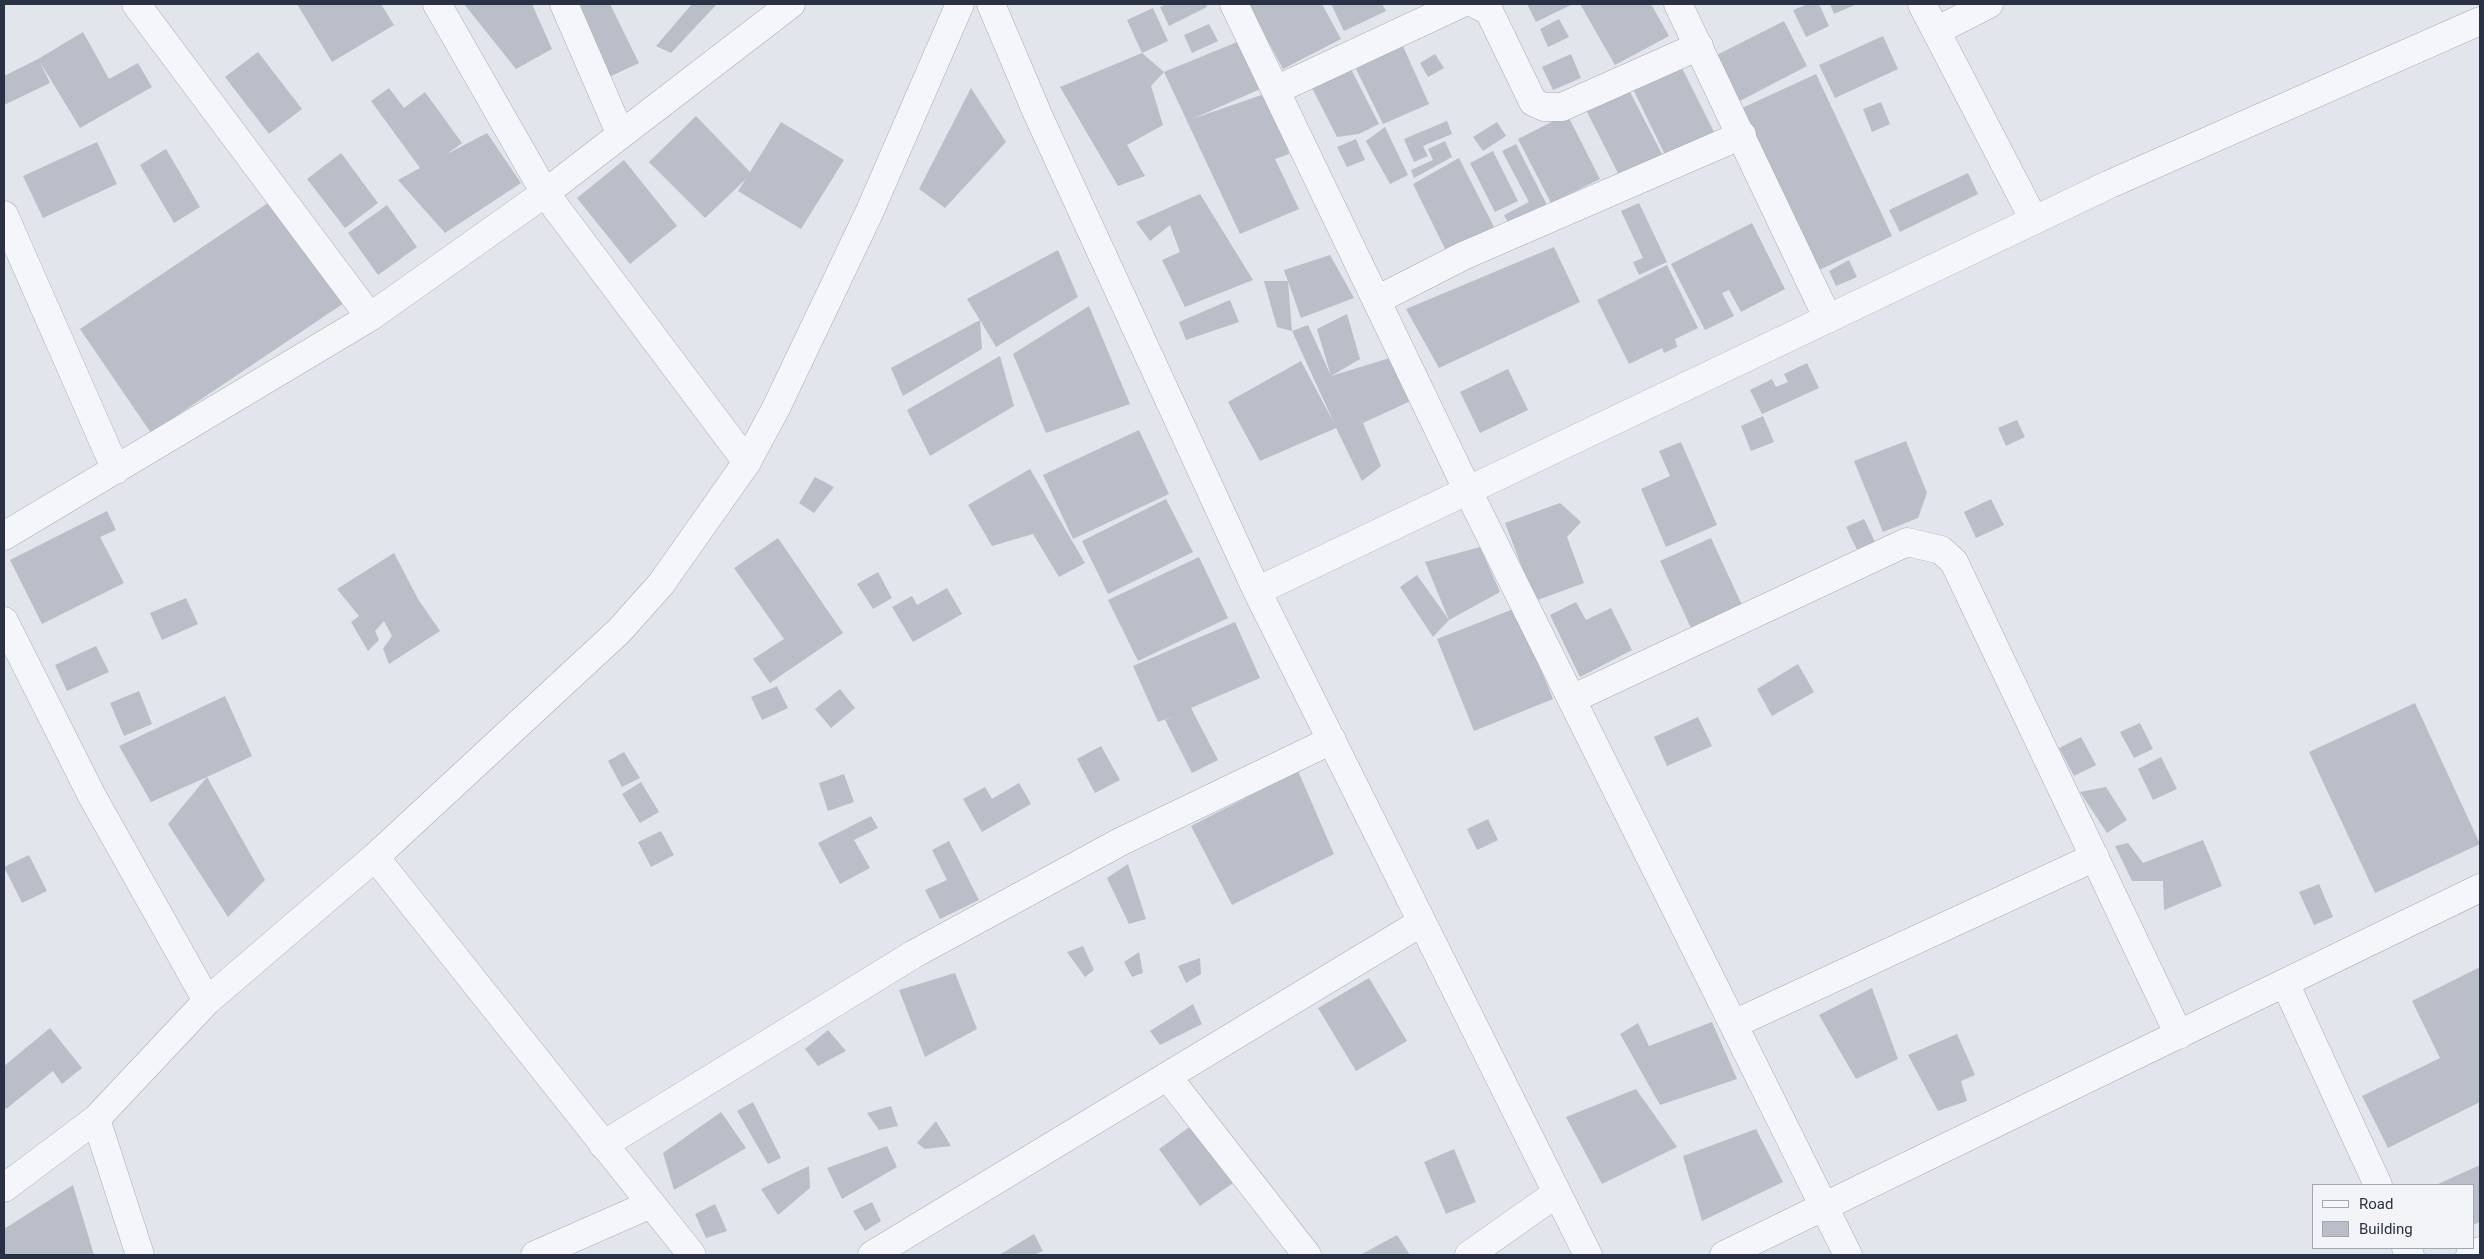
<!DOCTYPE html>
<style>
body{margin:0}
#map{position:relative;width:2484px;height:1259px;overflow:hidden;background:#e2e5eb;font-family:Roboto,sans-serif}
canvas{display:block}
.frame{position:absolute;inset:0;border:5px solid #293244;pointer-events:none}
.legend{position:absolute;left:2312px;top:1184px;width:162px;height:65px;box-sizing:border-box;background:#f2f4f8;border:1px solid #a2a6b0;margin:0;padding:6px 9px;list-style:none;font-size:15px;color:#293244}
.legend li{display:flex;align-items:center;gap:10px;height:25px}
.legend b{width:25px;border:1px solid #a2a6b0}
</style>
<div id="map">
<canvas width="2484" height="1259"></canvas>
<div class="frame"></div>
<ul class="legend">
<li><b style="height:6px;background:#f5f6f9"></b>Road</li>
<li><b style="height:14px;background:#b9bec9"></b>Building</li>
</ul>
</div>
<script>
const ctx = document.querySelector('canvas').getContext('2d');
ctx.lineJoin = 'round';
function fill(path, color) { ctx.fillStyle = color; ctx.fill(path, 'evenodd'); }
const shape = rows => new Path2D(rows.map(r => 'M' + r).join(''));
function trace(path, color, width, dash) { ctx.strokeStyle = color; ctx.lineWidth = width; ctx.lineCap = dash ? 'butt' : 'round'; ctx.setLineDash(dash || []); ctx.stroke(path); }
const building = shape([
 [297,4,381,4,394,25,332,62],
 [464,4,532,4,552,49,516,69],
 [573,4,610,4,639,63,609,77],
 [692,4,717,4,671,53,656,46],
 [1166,4,1206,4,1207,7,1169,26,1160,7],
 [1248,4,1322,4,1341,39,1283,69],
 [1331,4,1382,4,1386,11,1344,31],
 [1527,4,1573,4,1536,22],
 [1580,4,1651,4,1669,36,1615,65],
 [1808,4,1819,4,1829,26,1806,37,1793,10],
 [1830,4,1857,4,1834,14],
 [1153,8,1168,41,1142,53,1127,20],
 [1559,19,1569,37,1548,47,1540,29],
 [1784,21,1807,66,1736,103,1713,57],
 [1209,24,1218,41,1192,53,1184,35],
 [83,32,109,79,138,63,152,87,80,128,40,62,50,83,4,105,4,76,38,59],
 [1883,36,1898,69,1835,98,1819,65],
 [1242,40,1265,87,1192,119,1276,90,1289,154,1275,159,1299,209,1240,234,1164,72],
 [1402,44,1429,104,1383,124,1356,69],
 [258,52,302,109,269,134,225,77],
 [1142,53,1164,72,1151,86,1163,125,1127,145,1145,176,1118,186,1060,87],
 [1435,54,1444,68,1428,77,1420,63],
 [1571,54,1581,78,1553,90,1542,67],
 [1678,60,1715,134,1668,161,1631,85],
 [1351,69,1379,124,1359,134,1337,137,1312,88],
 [1816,74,1892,236,1817,271,1740,109],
 [389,88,404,108,425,92,462,143,447,154,487,133,521,183,445,233,398,180,420,168,371,101],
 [971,88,1006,142,945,208,919,189],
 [1628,88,1662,154,1619,175,1585,108],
 [1881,102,1890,124,1872,132,1863,109],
 [1567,114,1600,179,1551,203,1518,139],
 [696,116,750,172,781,122,844,160,801,229,738,191,746,179,705,218,649,162],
 [1447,121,1452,134,1423,146,1428,156,1414,162,1404,139],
 [1497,122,1506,136,1483,151,1473,137],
 [1385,127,1408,175,1390,184,1366,141],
 [1356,139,1365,160,1347,167,1337,147],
 [1445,141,1452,157,1414,178,1411,170,1433,160,1428,149],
 [97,142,117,184,43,218,23,176],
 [1516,144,1549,209,1511,228,1504,215,1529,202,1502,151],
 [166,149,200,207,174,223,140,165],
 [1493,151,1518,201,1495,212,1470,163],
 [341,153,378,203,345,228,307,179],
 [1459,158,1497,233,1450,259,1413,184],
 [624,160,677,226,630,264,577,198],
 [1968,173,1978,194,1900,232,1889,210],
 [1200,194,1253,280,1185,307,1162,260,1180,252,1170,225,1150,241,1136,222],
 [274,199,344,303,151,433,80,329],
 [1639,203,1667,262,1639,275,1633,262,1643,258,1621,211],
 [387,205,417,247,378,275,348,233],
 [1752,223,1785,289,1741,312,1729,290,1722,293,1734,316,1705,330,1671,264],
 [1554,247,1580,302,1439,368,1406,309],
 [1058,250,1078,297,996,347,980,320,982,349,903,396,891,368,980,320,967,299],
 [1330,255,1354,298,1301,318,1284,270],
 [1849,260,1857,277,1836,286,1829,271],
 [1667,265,1698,328,1675,339,1677,347,1664,353,1662,348,1629,364,1597,300],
 [1264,281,1288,281,1292,331,1277,327],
 [1230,300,1239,322,1186,340,1179,322],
 [1089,306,1130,404,1046,433,1013,354],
 [1347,314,1360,359,1331,376,1317,329],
 [1308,325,1331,376,1396,356,1415,399,1363,423,1381,466,1362,481,1336,428,1260,461,1228,402,1301,361,1335,425,1292,331],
 [1000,356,1014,406,930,456,907,410],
 [1807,363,1819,388,1762,414,1750,390,1772,379,1776,387,1788,382,1784,374],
 [1508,369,1528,410,1480,433,1460,392],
 [1763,416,1774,442,1751,451,1741,426],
 [2017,420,2025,437,2006,446,1998,428],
 [1139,430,1169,494,1073,539,1043,475],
 [1906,441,1927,493,1918,518,1883,532,1854,461],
 [1681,442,1717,525,1666,547,1641,489,1670,476,1659,451],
 [1030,469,1085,563,1059,577,1033,534,992,546,968,505],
 [815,477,834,487,814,513,799,503],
 [1166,499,1193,552,1108,594,1082,541],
 [1991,499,2004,525,1976,538,1964,512],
 [1560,503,1581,522,1567,537,1584,583,1535,601,1505,523],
 [107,511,116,530,100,537,124,583,42,624,10,560],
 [1864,519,1878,548,1860,556,1846,527],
 [778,538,843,633,770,683,753,659,784,639,734,568],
 [1711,538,1742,605,1691,628,1660,561],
 [1480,547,1500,592,1449,620,1425,562],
 [394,553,418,599,440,631,389,664,383,649,392,636,384,621,375,631,379,640,368,651,351,622,359,616,337,589],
 [1199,557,1228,618,1138,661,1108,600],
 [878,572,892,598,873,609,857,584],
 [1417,575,1449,620,1433,637,1400,587],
 [947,588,962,614,913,642,892,607,912,596,917,605],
 [186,598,198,624,162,640,150,613],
 [1576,602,1586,620,1611,608,1632,650,1580,677,1550,615],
 [1516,608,1553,699,1474,731,1437,639],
 [1235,622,1260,678,1191,708,1218,760,1192,773,1165,720,1174,716,1158,722,1133,666],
 [96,646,109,672,67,691,55,665],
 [1798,664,1814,692,1772,716,1757,689],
 [777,686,788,708,762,720,751,697],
 [840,689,855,708,831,728,815,709],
 [139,691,152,724,124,736,110,703],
 [225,696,252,756,207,777,265,880,228,917,168,824,207,777,151,802,119,746],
 [2415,703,2480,844,2375,893,2309,752],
 [1698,717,1712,746,1667,766,1654,737],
 [2140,723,2153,749,2134,758,2120,732],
 [2081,737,2096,765,2074,776,2059,748],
 [1101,746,1120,780,1095,793,1077,759],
 [624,752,640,778,622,787,608,761],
 [2161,757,2177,789,2153,800,2138,769],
 [1298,771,1334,854,1232,905,1191,826],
 [844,774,854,802,828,811,819,783],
 [641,782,659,812,640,823,622,794],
 [1019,783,1031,804,982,832,963,799,985,787,992,799],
 [2106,787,2127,820,2107,833,2080,792],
 [871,816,878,828,854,840,870,868,840,884,818,843],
 [1488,819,1498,840,1477,850,1467,829],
 [661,831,674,855,651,867,638,842],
 [2203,840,2222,886,2164,910,2163,881,2132,881,2115,846,2128,843,2143,863],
 [949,841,979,900,940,919,925,890,947,880,932,850],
 [29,855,47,891,22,903,4,867],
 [1128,864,1146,919,1129,924,1107,878],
 [2319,884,2333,917,2314,925,2299,892],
 [1083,946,1094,970,1085,977,1067,952],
 [1139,952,1143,973,1132,977,1124,962],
 [1200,958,1201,974,1186,983,1178,966],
 [2480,967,2480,1102,2388,1148,2362,1096,2440,1058,2412,1001],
 [955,973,977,1029,925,1057,899,990],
 [1369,978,1407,1041,1356,1071,1318,1008],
 [1872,988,1898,1059,1856,1079,1819,1015],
 [1193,1004,1202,1024,1160,1045,1150,1031],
 [1712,1022,1737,1079,1660,1105,1620,1034,1638,1023,1649,1046],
 [50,1028,82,1068,62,1084,53,1071,6,1109,4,1106,4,1066],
 [828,1030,846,1051,818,1066,805,1049],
 [1957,1034,1975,1075,1961,1081,1967,1101,1938,1111,1908,1055],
 [1636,1089,1677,1147,1602,1184,1566,1117],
 [753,1102,781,1158,768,1164,737,1111],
 [891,1106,898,1126,879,1130,867,1113],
 [721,1112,746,1148,674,1190,663,1153],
 [936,1121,951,1146,925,1149,917,1143],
 [1191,1126,1233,1183,1200,1206,1159,1149],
 [1756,1129,1783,1182,1702,1221,1683,1156],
 [887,1146,897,1167,842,1199,827,1168],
 [1454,1149,1476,1202,1446,1214,1424,1162],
 [2480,1165,2480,1222,2473,1225,2473,1185,2436,1185],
 [809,1166,810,1188,778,1215,761,1189],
 [73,1185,94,1255,4,1255,4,1229],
 [872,1202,881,1221,865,1231,853,1211],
 [715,1204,727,1231,706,1238,695,1214],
 [1034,1234,1043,1251,1034,1255,999,1255],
 [1397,1235,1410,1255,1360,1255]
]);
const minor = shape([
 [136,4,370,317],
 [437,4,545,193,747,462],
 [564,4,620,133],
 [991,4,1038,115,1257,591,1588,1255],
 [1234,4,1468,491,1848,1255],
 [1475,4,1489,11,1533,102,1544,107,1562,107,1699,46],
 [1678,4,1828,319],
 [1922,4,2034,220],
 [1936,31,1989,4],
 [1276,90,1460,4],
 [4,215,116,470],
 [1377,300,1463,256,1742,135],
 [4,536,370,317,545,193,791,4],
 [1257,591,2110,184,2480,21],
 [4,621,92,796,207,1001],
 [1572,699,1907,542,1941,550,1954,562,2179,1035],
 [375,857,692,1255],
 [2285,983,2378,1185],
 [1734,1024,2095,857],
 [1167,1076,1307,1255],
 [603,1145,914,954,1120,842,1332,740],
 [4,1188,96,1119],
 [2406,1248,2410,1255],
 [535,1255,651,1204],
 [872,1255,1422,922],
 [1469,1255,1557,1193],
 [1724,1255,2480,888],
 [2470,1255,2480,1251]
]);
const tertiary = shape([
 [140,1255,96,1119,207,1001,375,857,619,631,661,584,747,462,776,408,869,213,960,4]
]);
fill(building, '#b9bec9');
trace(minor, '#a7acb6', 29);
trace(tertiary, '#a7acb6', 29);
trace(minor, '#f5f6f9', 28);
trace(tertiary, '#f5f6f9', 28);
</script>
